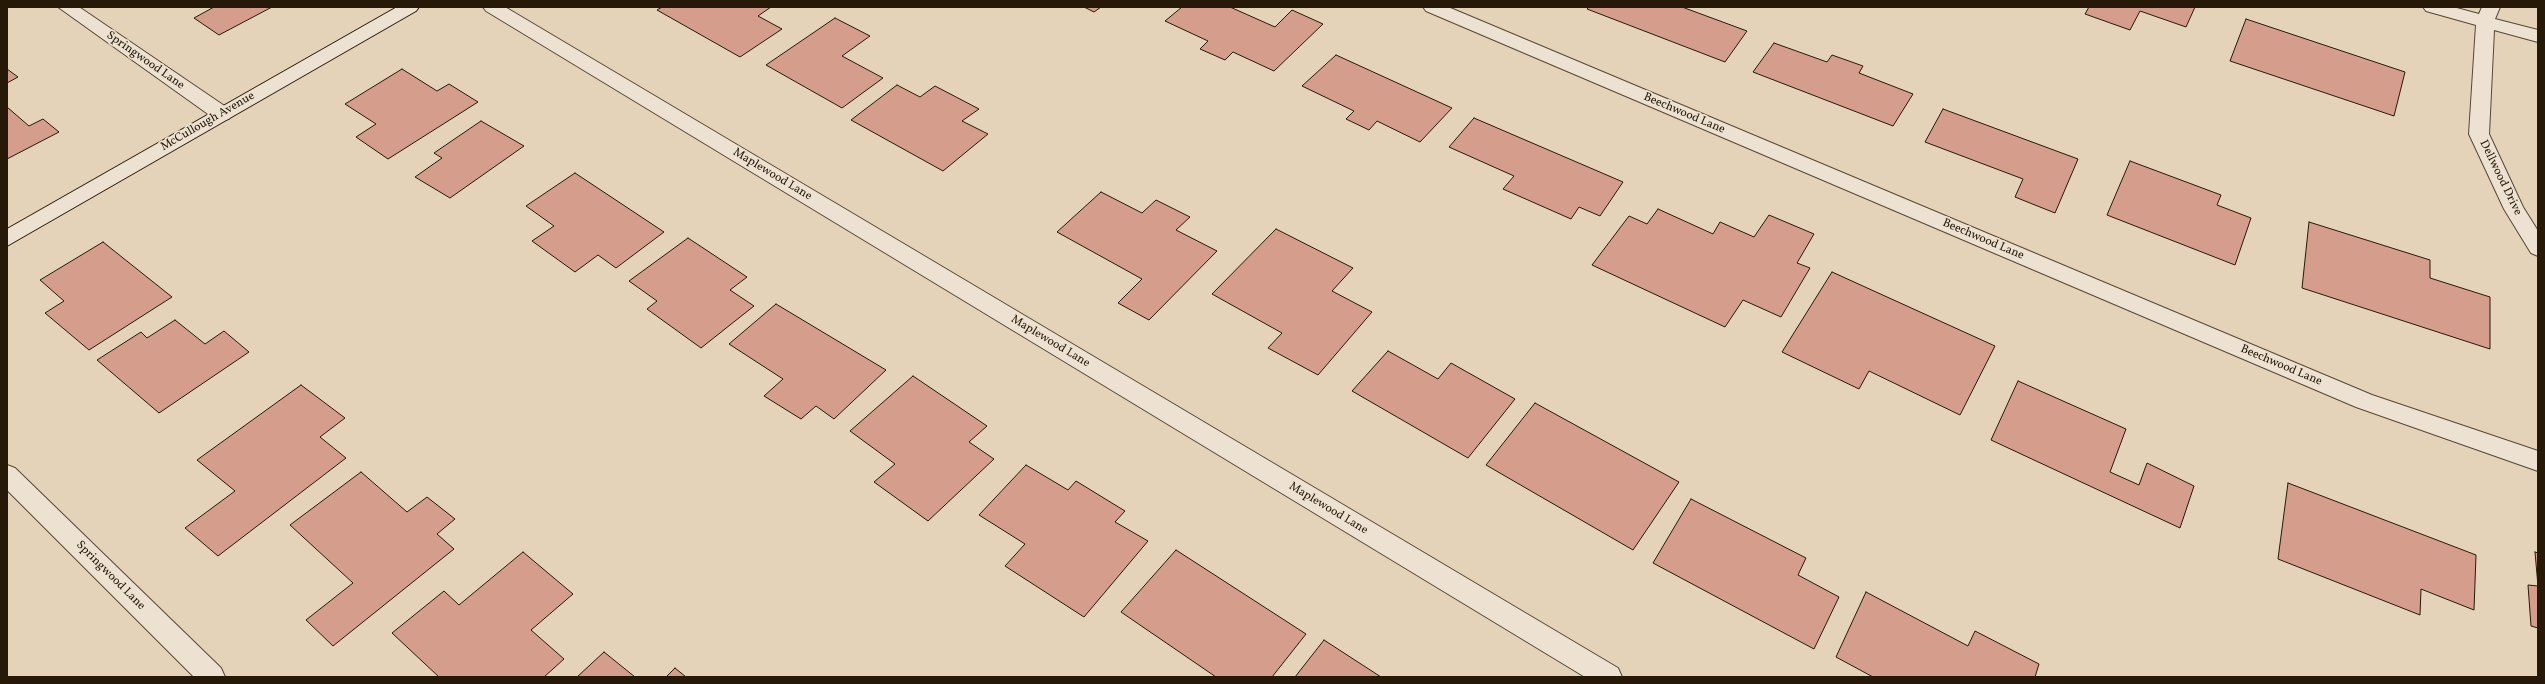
<!DOCTYPE html>
<style>
body{margin:0}
#map{position:relative;width:2545px;height:684px;overflow:hidden;background:#e4d2b9;font-family:Vollkorn,serif}
canvas{display:block}
.frame{position:absolute;inset:0;border:8px solid #271907;pointer-events:none}
</style>
<div id="map">
<canvas width="2545" height="684"></canvas>
<div class="frame"></div>
</div>
<script>
const ctx = document.querySelector('canvas').getContext('2d');
ctx.lineJoin = 'round';
function fill(path, color) { ctx.fillStyle = color; ctx.fill(path, 'evenodd'); }
const shape = rows => new Path2D(rows.map(r => 'M' + r).join(''));
function trace(path, color, width, dash) { ctx.strokeStyle = color; ctx.lineWidth = width; ctx.lineCap = dash ? 'butt' : 'round'; ctx.setLineDash(dash || []); ctx.stroke(path); }
function label(font, color, halo, rows, align = 'center') {
  ctx.font = font + ' Vollkorn,serif'; ctx.lineWidth = 3.5; ctx.setLineDash([]); ctx.textBaseline = 'middle'; ctx.strokeStyle = halo; ctx.fillStyle = color; for (const [text, x, y, turn = 0] of rows) {
    ctx.save(); ctx.translate(x, y); ctx.rotate((+turn || 0) * Math.PI / 180); ctx.textAlign = isNaN(turn) ? turn : align; if (halo) ctx.strokeText(text, 0, 0); ctx.fillText(text, 0, 0); ctx.restore();
  }
}
const building = shape([
 [214,7,213,7,272,7,219,35,194,18,214,7],
 [662,7,771,7,758,16,782,29,740,57,657,10,662,7],
 [1084,7,1101,7,1094,12,1084,7],
 [1182,7,1230,7,1275,27,1292,10,1323,24,1274,71,1233,52,1225,60,1200,49,1208,41,1165,21,1182,7],
 [1589,7,1682,7,1747,31,1725,62,1587,9,1589,7],
 [2089,7,2195,7,2186,27,2140,11,2130,30,2085,14,2089,7],
 [835,18,870,36,842,56,883,78,842,108,766,65,835,18],
 [2246,19,2405,72,2394,116,2230,61,2246,19],
 [1774,43,1827,62,1832,55,1863,66,1859,73,1913,94,1893,126,1753,72,1774,43],
 [1336,55,1452,108,1420,142,1377,121,1369,130,1346,119,1354,111,1302,86,1336,55],
 [7,69,18,77,7,83,7,69],
 [402,69,437,91,449,84,478,102,388,159,356,137,376,124,345,104,402,69],
 [897,85,920,97,935,86,979,109,962,121,988,134,943,171,851,120,897,85],
 [7,107,29,126,43,119,59,132,7,159,7,107],
 [1943,109,2078,159,2055,213,2015,197,2023,179,1925,142,1943,109],
 [1474,118,1623,182,1600,216,1579,207,1571,219,1503,189,1514,176,1449,147,1474,118],
 [481,121,524,146,450,198,415,177,442,158,434,153,481,121],
 [2130,161,2221,195,2217,205,2251,218,2235,265,2107,215,2130,161],
 [575,173,664,232,616,268,598,255,575,272,532,241,554,226,526,206,575,173],
 [1101,192,1142,213,1156,200,1190,217,1176,230,1217,251,1149,320,1118,303,1142,279,1057,232,1101,192],
 [1658,209,1713,234,1720,222,1754,237,1769,215,1814,234,1797,263,1810,268,1781,317,1743,300,1725,327,1592,265,1629,216,1647,224,1658,209],
 [2309,222,2430,260,2430,278,2490,297,2490,349,2302,288,2309,222],
 [1276,229,1353,268,1332,291,1372,312,1318,375,1268,348,1282,333,1212,294,1276,229],
 [688,238,747,277,730,290,754,306,701,348,647,309,657,301,629,281,688,238],
 [103,242,172,297,89,350,45,313,64,301,40,280,103,242],
 [1832,272,1995,346,1960,415,1869,371,1859,389,1782,352,1832,272],
 [776,304,886,370,834,419,816,406,801,419,764,396,783,379,729,344,776,304],
 [175,320,205,344,224,331,249,352,159,413,97,360,141,332,147,338,175,320],
 [1388,351,1438,379,1451,363,1515,399,1468,458,1352,391,1388,351],
 [913,376,987,426,969,442,994,459,928,521,874,482,895,464,850,431,913,376],
 [2018,381,2126,429,2110,472,2139,485,2147,463,2194,486,2180,528,1991,440,2018,381],
 [301,385,345,418,320,437,346,458,218,556,185,528,235,491,197,460,301,385],
 [1535,403,1679,482,1633,550,1486,465,1535,403],
 [1026,465,1068,490,1076,481,1125,511,1115,522,1148,541,1084,617,1005,566,1025,544,979,515,1026,465],
 [361,472,407,512,427,497,455,519,437,534,454,549,333,646,306,620,353,583,290,525,361,472],
 [2288,483,2476,555,2474,610,2421,589,2420,615,2278,559,2288,483],
 [1691,499,1806,558,1798,575,1839,597,1814,649,1653,563,1691,499],
 [1176,550,1306,634,1272,677,1216,677,1121,612,1176,550],
 [523,552,573,594,531,630,564,659,544,677,439,677,392,633,444,591,459,605,523,552],
 [2535,552,2538,553,2538,628,2531,626,2528,585,2538,586,2535,552],
 [1866,592,1968,646,1975,631,2039,664,2035,677,1873,677,1836,657,1866,592],
 [1324,640,1381,677,1295,677,1324,640],
 [604,652,635,677,577,677,604,652],
 [675,668,686,677,666,677,675,668]
]);
const minor = shape([
 [58,7,79,7,229,109,232,114,229,119,222,120,215,119,58,7],
 [483,7,505,7,1618,668,1622,677,1585,677,486,11,483,7],
 [1423,7,1448,7,2372,395,2538,451,2538,471,2356,407,1426,11,1423,7],
 [2423,7,2453,7,2479,14,2482,7,2500,7,2495,19,2538,30,2538,42,2494,30,2489,134,2523,207,2538,231,2538,256,2531,253,2504,209,2469,134,2476,25,2426,11,2423,7],
 [7,465,15,468,221,668,225,677,194,677,7,490,7,465]
]);
const secondary = shape([
 [397,7,419,7,416,11,7,246,7,229,397,7]
]);
const streetNames = [
 ["Springwood Lane",145,61,35],
 ["Beechwood Lane",1684,114,23],
 ["McCullough Avenue",208,122,-30],
 ["Maplewood Lane",772,175,31],
 ["Dellwood Drive",2500,178,64],
 ["Beechwood Lane",1983,240,23],
 ["Maplewood Lane",1050,342,31],
 ["Beechwood Lane",2281,366,23],
 ["Maplewood Lane",1328,509,31],
 ["Springwood Lane",110,576,45]
];
fill(building, '#d59d8b');
trace(building, '#271907', 1);
trace(minor, '#564734', 2);
trace(secondary, '#271907', 2);
fill(minor, '#ede2d2');
fill(secondary, '#ede2d2');
label('12px', '#271907', '#ede2d2', streetNames);
</script>
